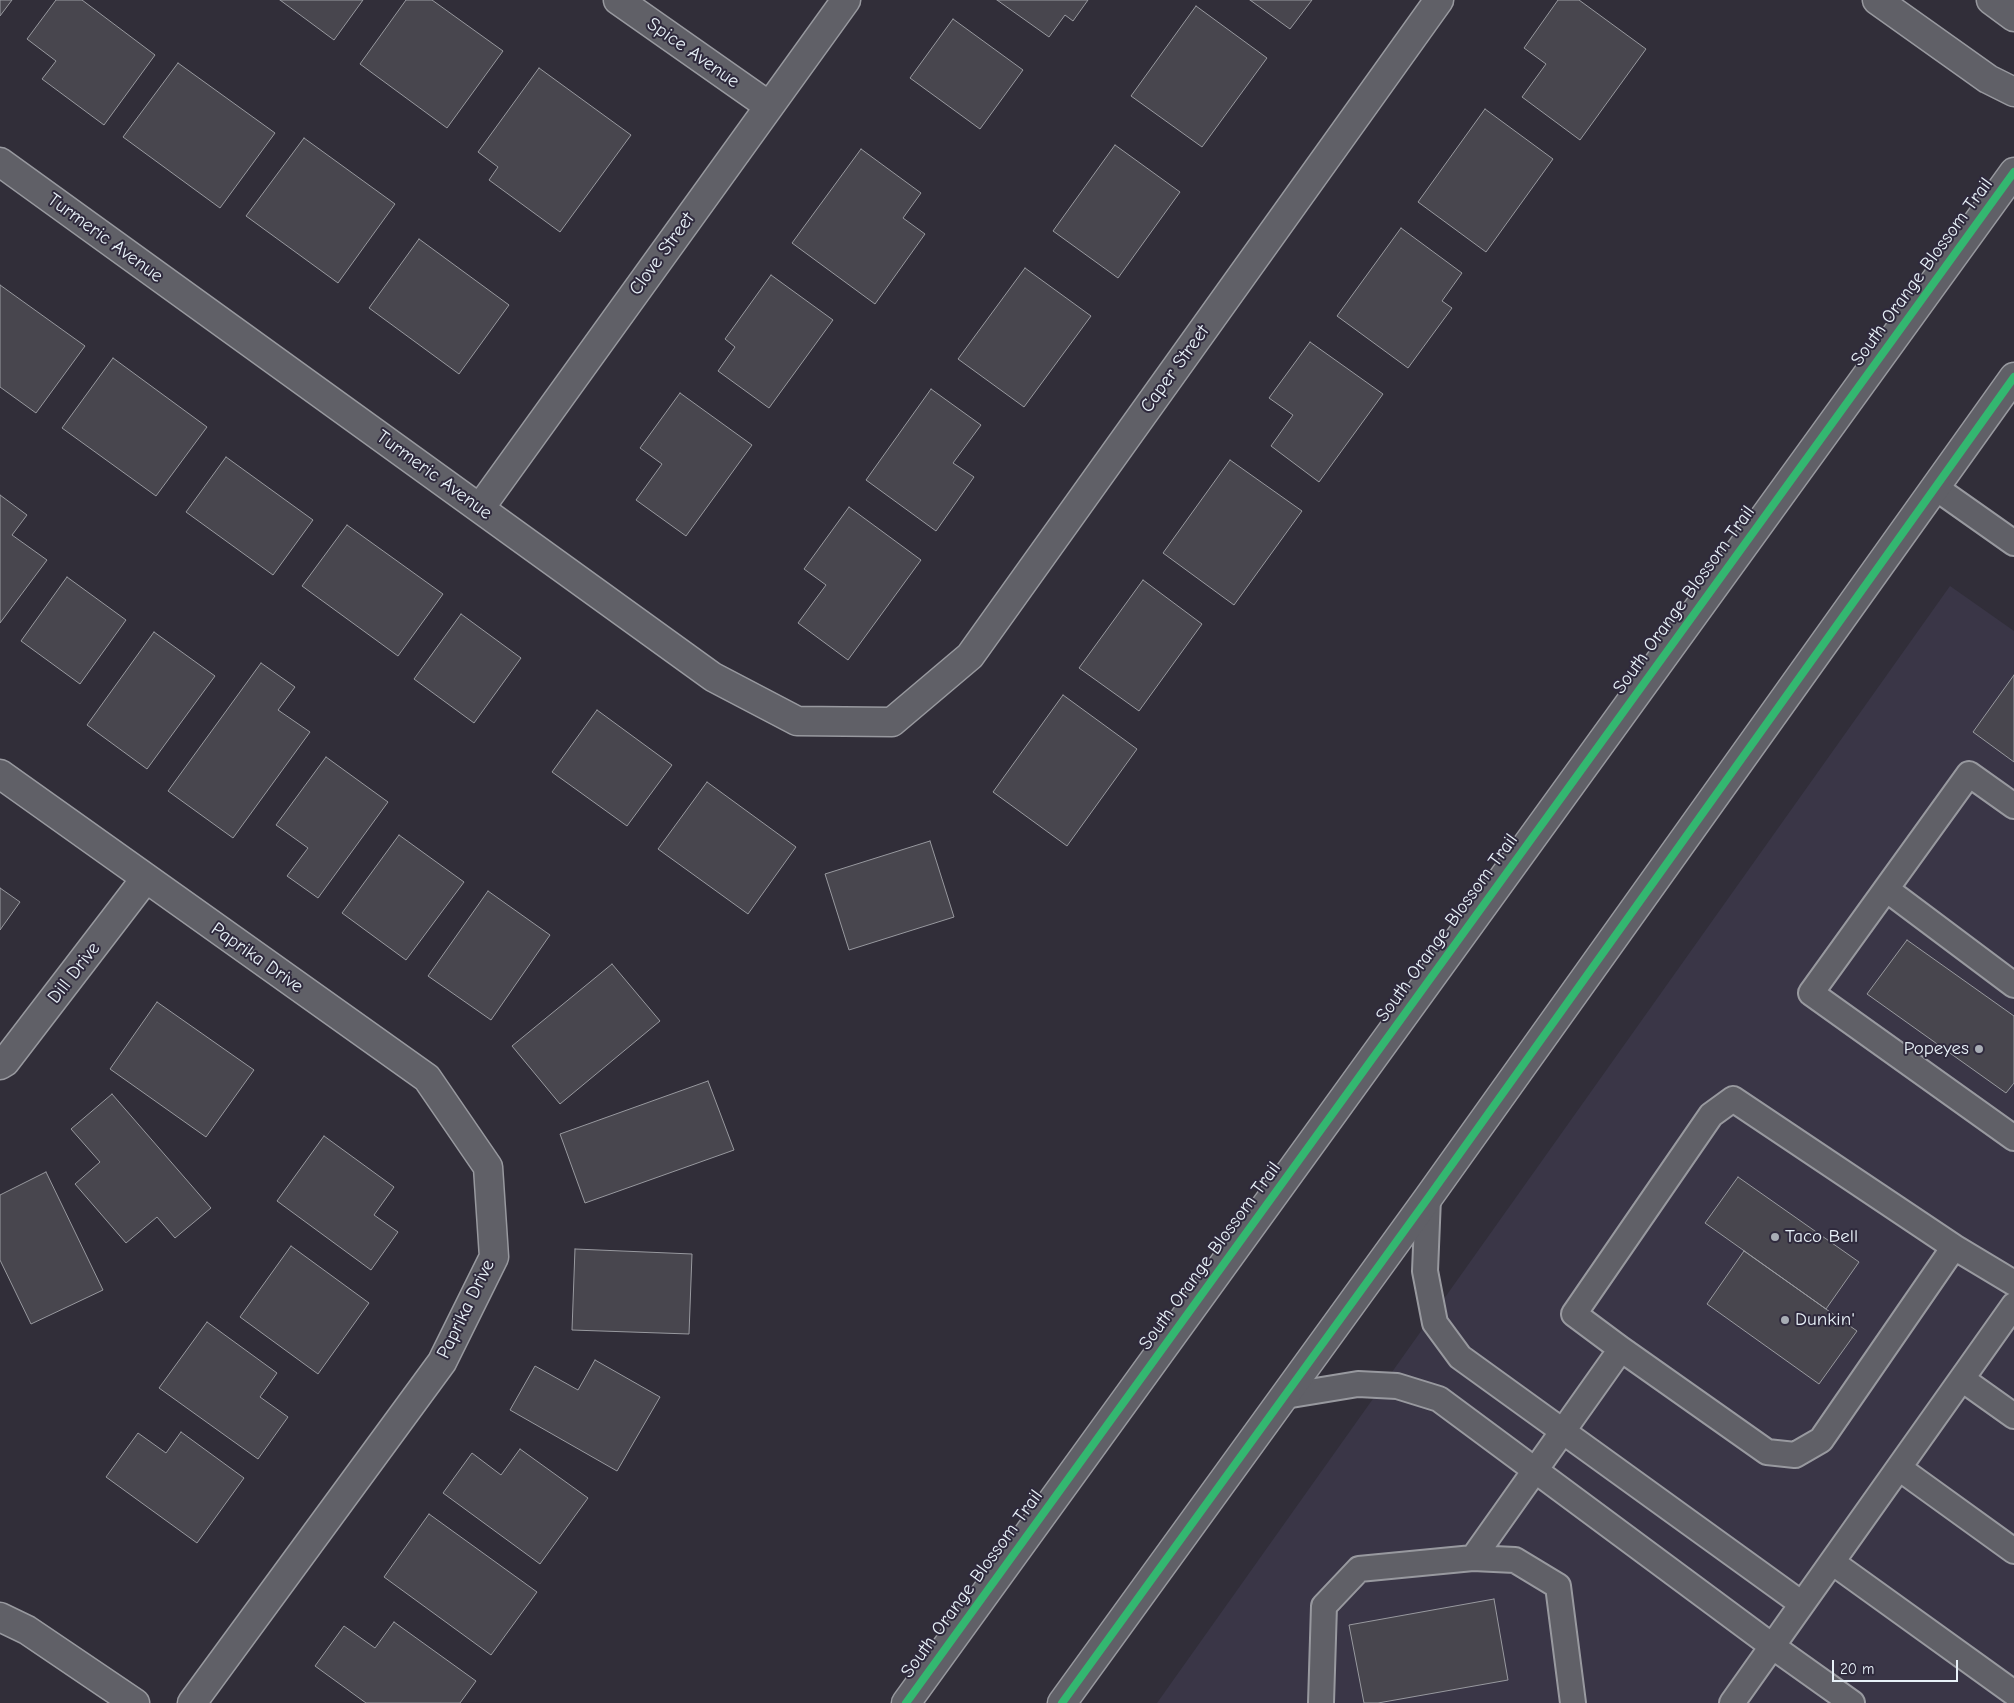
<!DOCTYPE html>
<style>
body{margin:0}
#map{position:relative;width:2014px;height:1703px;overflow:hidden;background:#312e39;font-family:"Comic Neue",sans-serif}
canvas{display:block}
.scale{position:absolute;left:1832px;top:1660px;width:126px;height:22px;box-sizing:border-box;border:2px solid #e8f1f8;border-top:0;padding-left:6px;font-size:15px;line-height:18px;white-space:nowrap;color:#e8f1f8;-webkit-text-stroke:4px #2f2a3d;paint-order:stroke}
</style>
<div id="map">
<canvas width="2014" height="1703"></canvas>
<div class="scale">20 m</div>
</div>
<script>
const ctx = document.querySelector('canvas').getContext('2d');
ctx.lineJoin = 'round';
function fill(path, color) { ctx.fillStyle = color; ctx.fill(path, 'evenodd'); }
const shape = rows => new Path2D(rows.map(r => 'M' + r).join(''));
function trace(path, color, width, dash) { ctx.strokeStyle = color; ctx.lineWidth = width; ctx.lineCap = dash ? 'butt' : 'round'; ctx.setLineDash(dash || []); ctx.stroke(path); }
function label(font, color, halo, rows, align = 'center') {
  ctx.font = font + ' "Comic Neue",sans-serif'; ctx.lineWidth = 4; ctx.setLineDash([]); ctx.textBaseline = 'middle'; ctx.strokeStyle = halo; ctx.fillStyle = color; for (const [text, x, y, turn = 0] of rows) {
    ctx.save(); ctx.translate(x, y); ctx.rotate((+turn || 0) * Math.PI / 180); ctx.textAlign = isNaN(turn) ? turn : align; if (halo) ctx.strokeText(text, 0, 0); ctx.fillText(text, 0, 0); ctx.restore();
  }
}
const built = shape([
 [1950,586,2014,631,2014,1703,1157,1703]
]);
const building = shape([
 [0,0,12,0,0,16,0,0],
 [56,0,82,0,155,55,104,125,42,79,56,61,27,39,56,0],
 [280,0,363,0,334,40,280,0],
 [406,0,432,0,503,51,447,128,360,64,406,0],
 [997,0,1088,0,1073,21,1065,15,1049,37,997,0],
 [1250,0,1312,0,1290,29,1250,0],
 [1558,0,1579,0,1646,49,1580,140,1522,97,1546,64,1524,48,1558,0],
 [1196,6,1267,58,1202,147,1131,96,1196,6],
 [953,19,1023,70,980,129,910,78,953,19],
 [178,63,275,133,220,208,123,137,178,63],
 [539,68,631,135,560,232,489,180,498,167,478,152,539,68],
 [1485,109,1553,159,1486,252,1418,202,1485,109],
 [304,138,395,204,338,283,246,216,304,138],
 [1115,145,1180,192,1118,278,1053,231,1115,145],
 [861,149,921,193,903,218,925,234,875,304,792,243,861,149],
 [1401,228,1462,273,1442,301,1452,308,1408,368,1337,316,1401,228],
 [419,239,509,305,459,374,369,308,419,239],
 [1025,268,1091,316,1024,407,958,359,1025,268],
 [771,275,833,320,769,408,718,371,735,347,725,339,771,275],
 [0,285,85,346,36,413,0,387,0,285],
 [1310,342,1383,394,1319,482,1271,446,1293,415,1269,398,1310,342],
 [113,358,207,427,156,496,62,428,113,358],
 [931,389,981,425,953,463,974,477,936,531,866,480,931,389],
 [680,393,752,445,686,536,636,500,662,464,640,448,680,393],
 [226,457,313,520,273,575,186,512,226,457],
 [1230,460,1302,511,1234,605,1163,553,1230,460],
 [0,495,27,515,12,535,47,560,0,623,0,495],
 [849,507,921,560,848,660,798,623,826,585,804,569,849,507],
 [347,525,443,594,398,656,302,586,347,525],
 [67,577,126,620,80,684,21,641,67,577],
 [1143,580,1202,624,1139,711,1079,668,1143,580],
 [461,614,521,658,474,723,414,679,461,614],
 [154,632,215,676,147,769,87,725,154,632],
 [261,663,295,687,278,710,310,732,233,838,168,791,261,663],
 [2014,675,2014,762,1973,732,2014,675],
 [1063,695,1137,749,1067,846,993,792,1063,695],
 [597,710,672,765,627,826,552,772,597,710],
 [326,757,388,802,318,898,287,876,308,848,276,825,326,757],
 [707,782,796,847,748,914,658,849,707,782],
 [399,835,464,882,406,960,342,913,399,835],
 [930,841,954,917,849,950,825,874,930,841],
 [0,888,20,902,0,930,0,888],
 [488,891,550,935,491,1020,428,976,488,891],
 [1907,940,2014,1016,2014,1083,2006,1093,1867,994,1907,940],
 [612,964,660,1021,560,1104,512,1046,612,964],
 [157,1002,254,1070,206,1137,110,1069,157,1002],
 [708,1081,734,1150,585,1203,560,1134,708,1081],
 [112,1094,211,1208,175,1238,157,1217,126,1243,75,1184,100,1162,71,1129,112,1094],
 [324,1136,394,1187,374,1215,398,1232,371,1270,277,1201,324,1136],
 [46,1172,103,1290,31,1324,0,1260,0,1195,46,1172],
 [1738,1177,1859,1262,1826,1309,1705,1223,1738,1177],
 [291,1246,369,1303,318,1374,240,1317,291,1246],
 [575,1249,692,1254,689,1334,572,1330,575,1249],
 [1744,1251,1857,1331,1819,1384,1707,1304,1744,1251],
 [207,1322,277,1373,260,1397,288,1417,258,1459,159,1388,207,1322],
 [595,1360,660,1397,617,1471,510,1410,535,1366,578,1390,595,1360],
 [181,1432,244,1478,197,1543,106,1477,138,1433,166,1453,181,1432],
 [520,1449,588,1498,540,1564,443,1493,472,1453,501,1475,520,1449],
 [429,1514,537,1592,491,1655,384,1577,429,1514],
 [1494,1599,1508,1680,1378,1703,1364,1703,1349,1625,1494,1599],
 [394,1622,476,1681,460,1703,366,1703,315,1666,344,1626,375,1648,394,1622]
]);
const service = shape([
 [1936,488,2014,543],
 [2014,806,1969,774,1811,993,2014,1138],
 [1886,889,2014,985],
 [1428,1198,1425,1271,1435,1323,1460,1357,1802,1604],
 [1954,1247,2014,1283],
 [1962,1379,2014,1416],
 [1285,1396,1358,1384,1397,1386,1439,1399,1772,1646,1852,1703],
 [1899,1468,2014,1551],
 [1473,1558,1621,1349,1767,1452,1795,1455,1821,1440,1954,1247,1733,1099,1711,1115,1574,1314,1621,1349],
 [1832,1562,2014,1693],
 [1321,1703,1324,1606,1359,1569,1473,1558,1515,1560,1558,1586,1573,1703],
 [1732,1703,2014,1305]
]);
const minor = shape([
 [618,0,769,106],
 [0,162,713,677,797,721,892,722,970,656,1439,0],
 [480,508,846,0],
 [0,774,427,1078,488,1167,494,1257,442,1362,192,1703],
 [0,1065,5,1062,146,878],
 [0,1617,27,1630,135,1703]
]);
const tertiary = shape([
 [1877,0,1988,79,2014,92],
 [1991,0,2014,17]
]);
const primary = shape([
 [906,1703,2014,172],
 [1062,1703,1428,1198,2014,377]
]);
const cycleway = shape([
 [906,1703,2014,172],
 [1062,1703,1428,1198,2014,377]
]);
const markers = [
 [1979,1049,5,"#a8adb5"],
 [1775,1237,5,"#a8adb5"],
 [1785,1320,5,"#a8adb5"]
];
const streetNames = [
 ["Spice Avenue",693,53,35],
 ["Turmeric Avenue",105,238,36],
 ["Clove Street",662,254,-54],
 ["South Orange Blossom Trail",1922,272,-54],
 ["Caper Street",1175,369,-54],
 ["Turmeric Avenue",434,475,36],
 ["South Orange Blossom Trail",1684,600,-54],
 ["South Orange Blossom Trail",1447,928,-54],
 ["Paprika Drive",257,958,35],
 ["Dill Drive",74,973,-52],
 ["South Orange Blossom Trail",1210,1256,-54],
 ["Paprika Drive",466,1309,-64],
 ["South Orange Blossom Trail",972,1584,-54]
];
const poiNames = [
 ["Popeyes",1969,1049,"right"],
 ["Taco Bell",1785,1237],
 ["Dunkin'",1795,1320]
];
fill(built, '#3a3647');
fill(building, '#48464e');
trace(building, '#98999f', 1);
trace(service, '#98999f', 28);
trace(minor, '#98999f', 31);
trace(tertiary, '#98999f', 31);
trace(primary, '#98999f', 31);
trace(service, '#606067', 24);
trace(minor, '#606067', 28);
trace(tertiary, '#606067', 28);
trace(primary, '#606067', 28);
trace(cycleway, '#33b770', 8);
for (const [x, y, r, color] of markers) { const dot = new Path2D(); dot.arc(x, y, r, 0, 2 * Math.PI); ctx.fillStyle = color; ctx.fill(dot); trace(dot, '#2f2a3d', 2); }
label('19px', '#e8f1f8', '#2f2a3d', streetNames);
label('19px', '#e8f1f8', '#2f2a3d', poiNames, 'left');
</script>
